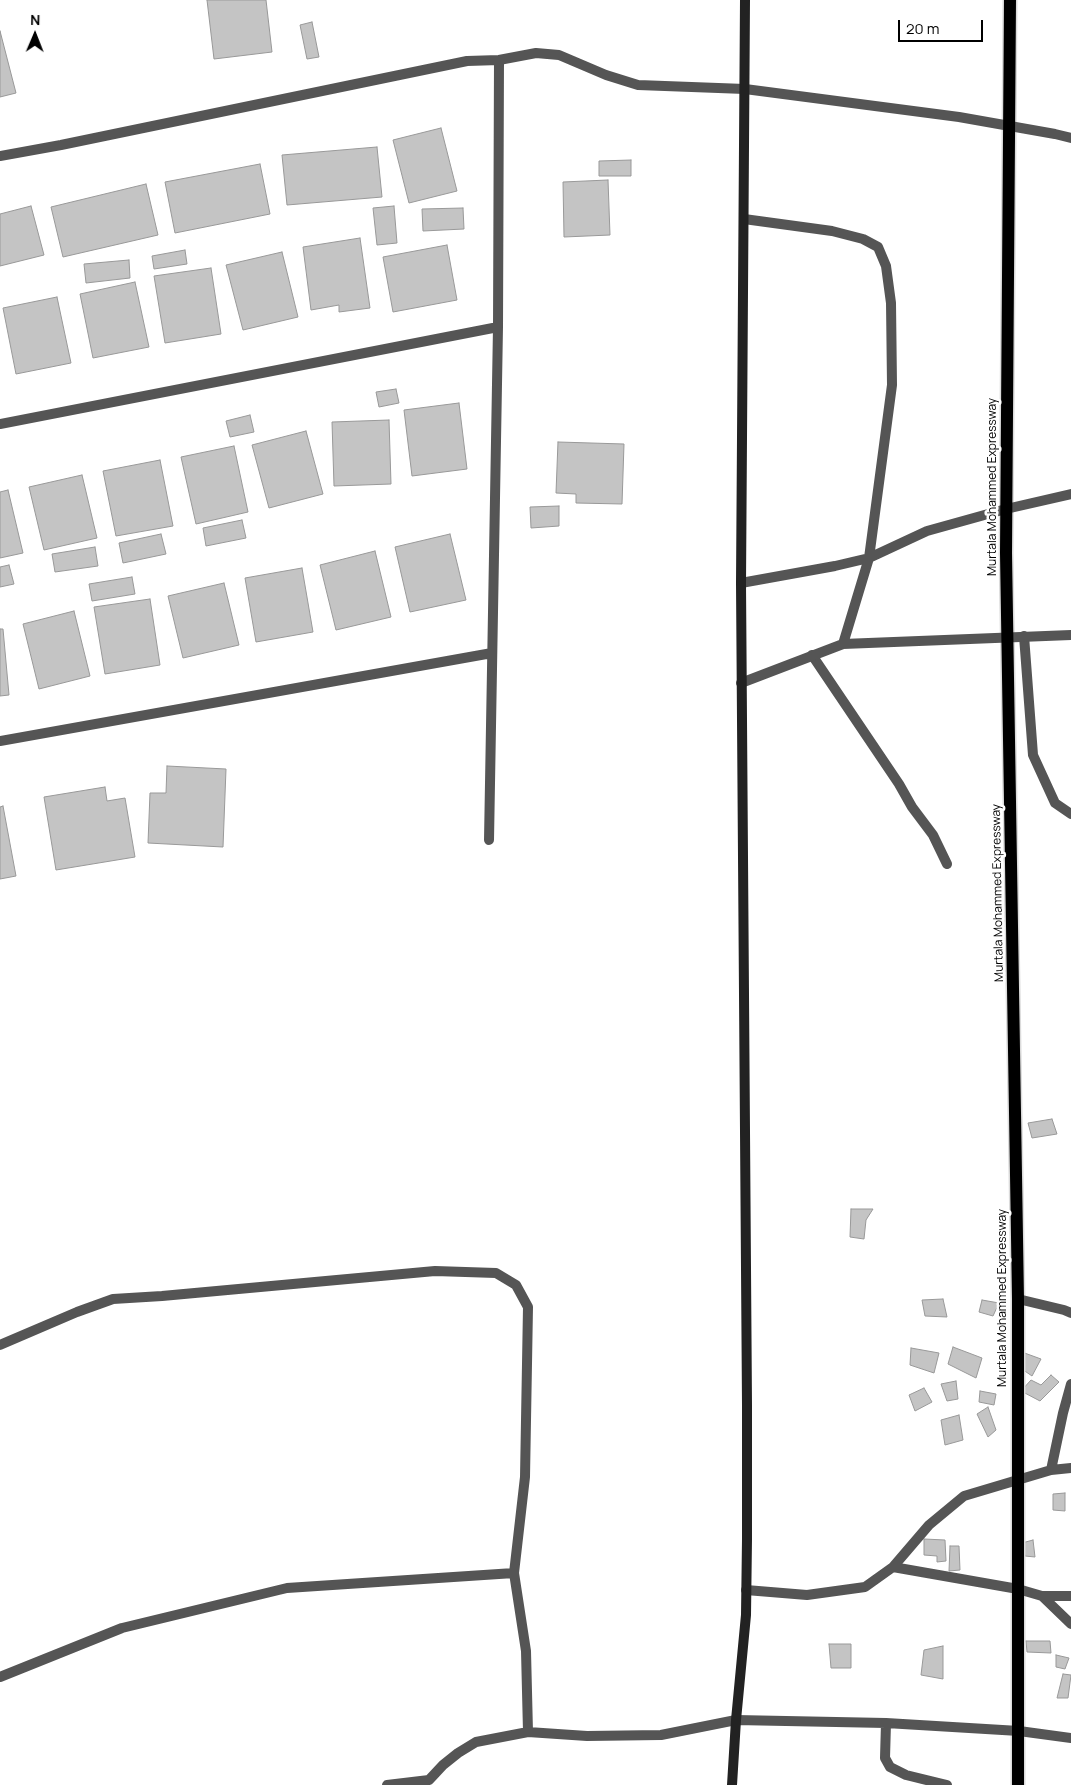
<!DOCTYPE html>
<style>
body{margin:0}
#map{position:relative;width:1071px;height:1785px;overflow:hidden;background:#fff;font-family:Manrope,sans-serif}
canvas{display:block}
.north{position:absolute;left:10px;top:10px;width:50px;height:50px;-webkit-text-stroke:4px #fff;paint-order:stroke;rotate:1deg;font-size:14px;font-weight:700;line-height:20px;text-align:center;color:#000}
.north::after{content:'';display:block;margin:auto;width:18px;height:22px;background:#000;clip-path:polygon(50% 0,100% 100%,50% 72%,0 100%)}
.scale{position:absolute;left:898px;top:20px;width:85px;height:22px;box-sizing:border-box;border:2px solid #000;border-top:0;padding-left:6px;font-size:15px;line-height:18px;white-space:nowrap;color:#000;-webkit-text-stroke:4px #fff;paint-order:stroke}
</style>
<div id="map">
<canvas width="1071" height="1785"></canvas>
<div class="north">N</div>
<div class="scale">20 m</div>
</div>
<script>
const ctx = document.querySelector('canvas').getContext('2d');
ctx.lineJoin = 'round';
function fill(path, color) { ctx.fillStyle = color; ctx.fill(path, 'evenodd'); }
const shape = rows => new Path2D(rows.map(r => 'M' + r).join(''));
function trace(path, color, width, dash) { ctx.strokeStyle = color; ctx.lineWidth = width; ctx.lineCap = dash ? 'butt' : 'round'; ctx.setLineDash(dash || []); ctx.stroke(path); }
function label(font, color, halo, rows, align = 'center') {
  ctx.font = font + ' Manrope,sans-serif'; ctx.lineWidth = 5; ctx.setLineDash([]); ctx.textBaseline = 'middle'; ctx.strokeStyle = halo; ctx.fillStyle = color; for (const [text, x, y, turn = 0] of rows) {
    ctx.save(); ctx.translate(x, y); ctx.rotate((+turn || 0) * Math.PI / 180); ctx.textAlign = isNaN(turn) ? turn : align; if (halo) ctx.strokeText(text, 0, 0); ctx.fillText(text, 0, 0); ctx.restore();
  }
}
const building = shape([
 [207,0,266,0,272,52,214,59,207,0],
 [312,22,319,57,307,59,300,25,312,22],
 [0,31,16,93,0,97,0,31],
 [441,128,457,191,409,203,393,140,441,128],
 [377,147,382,197,287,205,282,155,377,147],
 [631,160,631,176,599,176,599,161,631,160],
 [260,164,270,214,175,233,165,182,260,164],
 [608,180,610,235,564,237,563,182,608,180],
 [146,184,158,235,63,257,51,207,146,184],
 [31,206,44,255,0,266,0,214,31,206],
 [394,206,397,243,377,245,373,208,394,206],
 [463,208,464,229,423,231,422,209,463,208],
 [360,238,370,308,339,312,339,305,311,310,303,247,360,238],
 [447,245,457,300,393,312,383,257,447,245],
 [185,250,187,264,154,269,152,256,185,250],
 [282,252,298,317,243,330,226,265,282,252],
 [129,260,130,278,86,283,84,264,129,260],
 [211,268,221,334,165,343,154,276,211,268],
 [135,282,149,347,93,358,80,294,135,282],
 [57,297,71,363,16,374,3,308,57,297],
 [396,389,399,403,379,407,376,392,396,389],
 [459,403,467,469,412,476,404,410,459,403],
 [250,415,254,432,230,437,226,421,250,415],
 [389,420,391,484,334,486,332,422,389,420],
 [306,431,323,494,269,508,252,445,306,431],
 [558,442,624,444,622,504,576,503,576,494,556,493,558,442],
 [234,446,248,512,196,524,181,457,234,446],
 [160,460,173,526,116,536,103,471,160,460],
 [82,475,97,538,44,550,29,487,82,475],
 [8,490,23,553,0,558,0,492,8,490],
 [559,506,559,526,531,528,530,507,559,506],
 [242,520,246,538,206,546,203,528,242,520],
 [161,534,166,554,123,563,119,543,161,534],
 [450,534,466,600,410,612,395,547,450,534],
 [95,547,98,566,55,572,52,554,95,547],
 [375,551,391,617,336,630,320,565,375,551],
 [9,565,14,584,0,587,0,567,9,565],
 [302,568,313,632,256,642,245,578,302,568],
 [132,577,135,594,92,601,89,584,132,577],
 [224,583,239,645,183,658,168,596,224,583],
 [150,599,160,665,105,674,94,607,150,599],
 [74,611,90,676,39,689,23,624,74,611],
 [0,629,3,629,9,695,0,696,0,629],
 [167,766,226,769,223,847,148,843,150,793,166,793,167,766],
 [105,787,107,801,125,798,135,857,56,870,44,797,105,787],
 [3,806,16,876,0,879,0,807,3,806],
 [1052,1119,1057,1134,1032,1138,1028,1123,1052,1119],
 [851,1209,873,1209,866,1220,864,1239,850,1237,851,1209],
 [943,1299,947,1317,925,1316,922,1300,943,1299],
 [982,1300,999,1303,993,1316,979,1312,982,1300],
 [953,1347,982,1358,976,1378,948,1364,953,1347],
 [911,1348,939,1353,934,1373,910,1365,911,1348],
 [1019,1351,1041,1359,1032,1376,1019,1367,1019,1351],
 [1051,1375,1059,1382,1040,1401,1021,1391,1031,1380,1041,1385,1051,1375],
 [956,1381,958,1399,947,1401,941,1384,956,1381],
 [924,1388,932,1402,915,1411,909,1395,924,1388],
 [980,1391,996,1394,994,1405,979,1402,980,1391],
 [988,1407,996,1430,988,1437,977,1414,988,1407],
 [959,1415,963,1440,945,1445,941,1420,959,1415],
 [1065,1493,1065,1511,1053,1510,1053,1494,1065,1493],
 [924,1539,945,1540,946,1561,937,1562,937,1556,924,1555,924,1539],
 [1033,1540,1035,1557,1025,1556,1022,1543,1033,1540],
 [950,1546,959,1546,960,1570,949,1571,950,1546],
 [1026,1641,1050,1641,1051,1653,1027,1652,1026,1641],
 [829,1644,851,1644,851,1668,831,1668,829,1644],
 [943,1646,943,1679,921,1675,924,1650,943,1646],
 [1056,1655,1069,1658,1065,1669,1056,1667,1056,1655],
 [1063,1674,1071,1675,1068,1698,1057,1698,1063,1674]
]);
const lane = shape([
 [1024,636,1033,755,1055,803,1071,814],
 [812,655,899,784,912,807,933,835,947,864]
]);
const street = shape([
 [0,156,61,145,467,61,499,60,536,53,559,55,606,75,638,85,745,89,959,117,1055,134,1071,138],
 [744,219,832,231,863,239,878,247,886,266,891,303,892,385,869,558,843,644],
 [0,424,498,327],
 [741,583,835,566,869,558,927,531,1006,509,1071,494],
 [741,683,843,644,1071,635],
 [0,741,492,653],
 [489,840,498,327,499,60],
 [1018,1299,1064,1310,1071,1313],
 [0,1345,77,1312,113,1299,162,1296,435,1271,496,1273,516,1285,528,1307,525,1477,514,1573],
 [1051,1470,1063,1413,1071,1384],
 [893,1567,1018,1589,1042,1596,1071,1596],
 [746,1590,807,1595,865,1587,893,1567,929,1525,964,1496,1051,1470,1071,1468],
 [1042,1596,1071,1624],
 [0,1677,122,1628,287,1588,514,1573,526,1651,528,1732],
 [886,1723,885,1758,890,1767,906,1775,947,1785],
 [387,1785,429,1780,443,1765,458,1753,476,1742,528,1732,587,1736,661,1735,736,1720,886,1723,1019,1731,1071,1738]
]);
const secondary = shape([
 [732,1785,736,1720,746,1615,747,1539,747,1405,741,583,745,0]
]);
const primary = shape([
 [1010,0,1006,553,1018,1299,1018,1785]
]);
const streetNames = [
 ["Murtala Mohammed Expressway",993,487,-90],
 ["Murtala Mohammed Expressway",998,893,-91],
 ["Murtala Mohammed Expressway",1003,1298,-90]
];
fill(building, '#c4c4c4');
trace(building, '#999', 1);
trace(primary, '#dbdbdb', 15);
trace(lane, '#555', 10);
trace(street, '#555', 10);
trace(secondary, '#222', 10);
trace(primary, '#000', 12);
label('12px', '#000', '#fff', streetNames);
</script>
